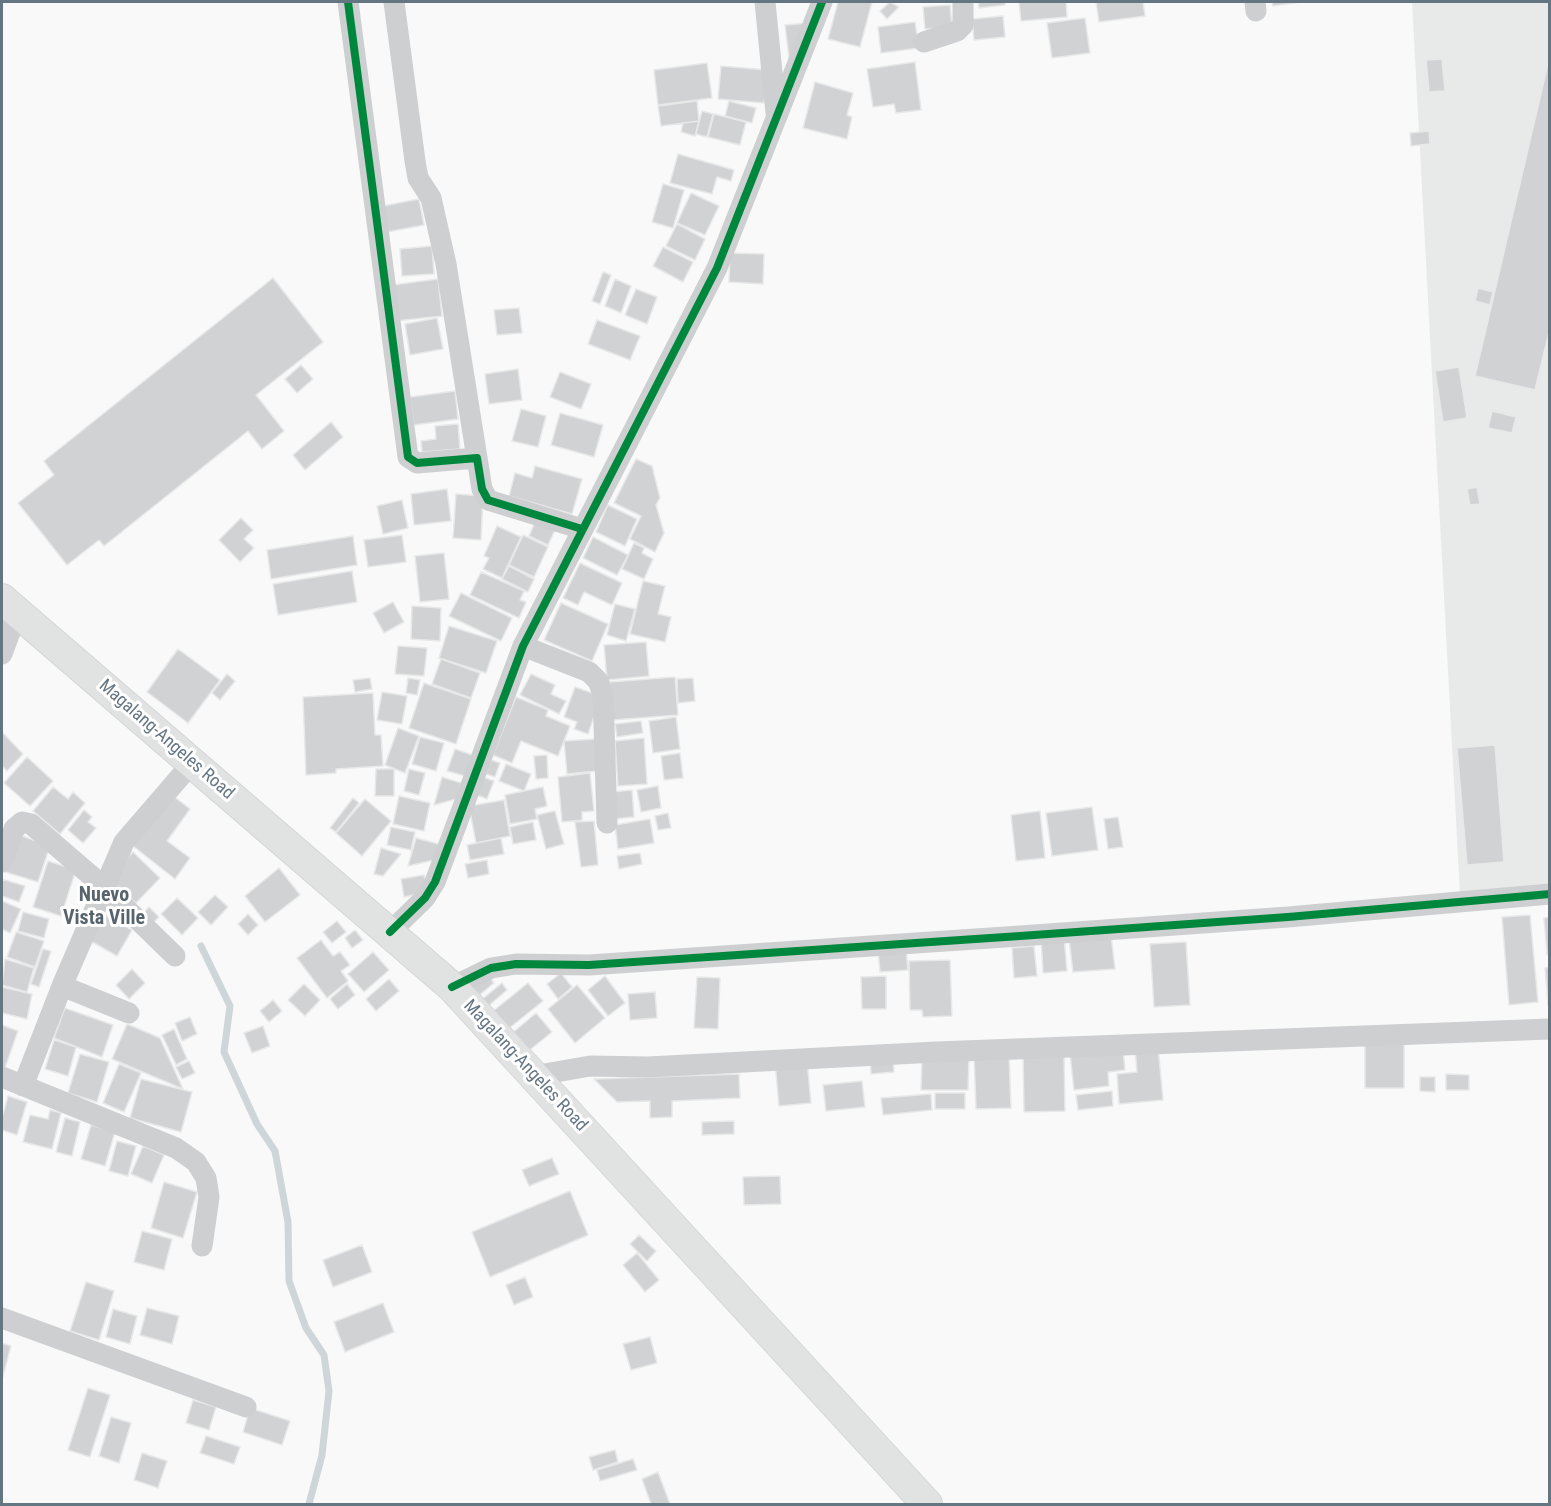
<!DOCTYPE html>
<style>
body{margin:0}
#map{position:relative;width:1551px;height:1506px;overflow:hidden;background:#f9f9f9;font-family:"Roboto Condensed",sans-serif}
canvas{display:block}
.frame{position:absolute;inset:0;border:3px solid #657683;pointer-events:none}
</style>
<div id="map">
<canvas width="1551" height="1506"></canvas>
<div class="frame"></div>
</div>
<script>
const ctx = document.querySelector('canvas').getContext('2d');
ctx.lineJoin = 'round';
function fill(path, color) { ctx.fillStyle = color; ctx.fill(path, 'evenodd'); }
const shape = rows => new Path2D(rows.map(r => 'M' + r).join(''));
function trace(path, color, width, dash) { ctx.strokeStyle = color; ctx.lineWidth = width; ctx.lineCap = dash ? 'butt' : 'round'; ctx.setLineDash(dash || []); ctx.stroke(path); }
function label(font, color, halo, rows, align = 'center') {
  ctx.font = font + ' "Roboto Condensed",sans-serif'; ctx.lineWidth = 6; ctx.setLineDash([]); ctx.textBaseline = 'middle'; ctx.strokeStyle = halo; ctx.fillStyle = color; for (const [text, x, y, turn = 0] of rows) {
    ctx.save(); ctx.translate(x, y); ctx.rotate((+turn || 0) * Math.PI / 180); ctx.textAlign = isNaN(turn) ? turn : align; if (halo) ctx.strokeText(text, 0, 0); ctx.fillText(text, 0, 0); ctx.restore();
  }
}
const built = shape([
 [1412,2,1549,2,1549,886,1460,894]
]);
const stream = shape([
 [201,946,230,1006,224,1052,257,1124,275,1151,288,1222,289,1281,306,1328,324,1355,329,1391,322,1455,309,1504]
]);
const building = shape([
 [838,2,872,2,860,47,828,39,838,2],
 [890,2,899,7,887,19,880,11,890,2],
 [978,2,1005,2,1005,5,979,8,978,2],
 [1019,2,1066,2,1067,17,1021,21,1019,2],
 [1096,2,1143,2,1145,16,1099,22,1096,2],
 [1272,2,1301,2,1273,6,1272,2],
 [950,5,952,27,925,29,923,7,950,5],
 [1003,16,1005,37,974,40,972,19,1003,16],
 [1085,18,1090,53,1052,58,1047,23,1085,18],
 [915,22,919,48,881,53,878,27,915,22],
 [809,23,789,58,785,25,809,23],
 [1550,55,1550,328,1535,390,1475,376,1550,55],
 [1442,59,1445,91,1429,92,1426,60,1442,59],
 [915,62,921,110,896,113,894,104,873,107,867,69,915,62],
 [707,63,712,98,658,105,654,70,707,63],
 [721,66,767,70,764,103,718,99,721,66],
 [815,82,853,93,847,115,852,117,847,139,803,128,815,82],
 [697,101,699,121,661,126,658,106,697,101],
 [729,101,756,108,752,123,725,116,729,101],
 [702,111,713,114,707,137,696,134,702,111],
 [714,114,746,122,740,145,708,137,714,114],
 [699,121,695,136,681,132,683,123,699,121],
 [1429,131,1430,144,1411,146,1410,133,1429,131],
 [678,154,734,170,731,181,717,177,712,194,670,183,678,154],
 [663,184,684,190,673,228,652,222,663,184],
 [691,193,719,206,705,235,677,223,691,193],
 [419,199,424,225,382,233,378,207,419,199],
 [677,224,705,239,695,260,666,246,677,224],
 [432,246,434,274,402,276,400,249,432,246],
 [663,247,693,262,683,282,653,266,663,247],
 [730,253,764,254,763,284,729,282,730,253],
 [603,272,611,275,600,304,592,301,603,272],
 [273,278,323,342,256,395,284,431,262,449,248,431,104,546,99,540,67,565,18,503,54,475,44,461,273,278],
 [438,279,442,316,396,321,392,285,438,279],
 [615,279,631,286,621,313,605,306,615,279],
 [1478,288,1493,292,1490,305,1475,301,1478,288],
 [636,289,657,297,647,324,625,315,636,289],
 [519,308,522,333,497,335,494,310,519,308],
 [437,318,443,349,410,355,405,324,437,318],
 [597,320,640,336,630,360,588,344,597,320],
 [301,365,313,379,297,393,285,379,301,365],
 [1459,367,1467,418,1443,422,1435,371,1459,367],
 [518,369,522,400,489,404,485,374,518,369],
 [560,372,591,384,581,409,550,397,560,372],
 [455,391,458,419,414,425,410,397,455,391],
 [521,409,546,416,538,447,512,441,521,409],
 [1492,411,1516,417,1512,433,1488,428,1492,411],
 [560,413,603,425,594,457,551,445,560,413],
 [331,422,343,437,305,470,293,455,331,422],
 [458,424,460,449,422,452,421,441,436,439,435,426,458,424],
 [636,459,652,466,660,498,656,505,664,533,655,552,630,539,641,516,614,503,636,459],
 [535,466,582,479,572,514,509,496,515,473,532,478,535,466],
 [1477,487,1480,504,1470,505,1467,489,1477,487],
 [447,489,451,521,414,525,411,494,447,489],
 [456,494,483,496,481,540,453,538,456,494],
 [402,500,408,528,383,534,377,506,402,500],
 [608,505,637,519,625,546,596,532,608,505],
 [241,518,253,530,244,539,254,548,240,562,219,540,241,518],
 [536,520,556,528,548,545,529,536,536,520],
 [497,526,521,537,502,578,483,569,489,558,484,556,497,526],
 [402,535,406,562,368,567,364,540,402,535],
 [523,535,548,547,534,577,509,565,523,535],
 [353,536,357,565,271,579,267,550,353,536],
 [593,537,628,555,617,575,583,558,593,537],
 [634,543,644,548,642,553,653,559,644,579,622,569,634,543],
 [444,553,449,599,420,602,415,556,444,553],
 [580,563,622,583,612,605,584,592,578,605,563,598,580,563],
 [509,566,534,579,528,592,502,579,509,566],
 [352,571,357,602,278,615,273,584,352,571],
 [481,572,524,591,520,600,526,602,519,618,470,595,481,572],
 [643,581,665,586,658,614,671,617,665,642,630,634,643,581],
 [461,593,512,618,501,641,449,616,461,593],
 [393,602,404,622,384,633,373,613,393,602],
 [561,603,608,624,592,661,544,640,561,603],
 [615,604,635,609,626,641,607,635,615,604],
 [412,606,441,608,440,641,411,639,412,606],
 [449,626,497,641,486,673,439,658,449,626],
 [646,642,649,676,607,680,604,645,646,642],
 [398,646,427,648,424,676,395,674,398,646],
 [178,649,220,680,188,723,147,692,178,649],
 [441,659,480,673,471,698,432,684,441,659],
 [227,674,235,681,220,700,212,693,227,674],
 [531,674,555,685,551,694,566,701,559,714,520,695,531,674],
 [675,677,678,715,613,720,610,682,675,677],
 [370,678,372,689,355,692,353,680,370,678],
 [408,678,420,680,417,695,406,693,408,678],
 [693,678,695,701,678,703,677,679,693,678],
 [424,683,471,699,456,744,409,728,424,683],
 [575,687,601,696,588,734,574,729,577,722,564,717,575,687],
 [382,692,407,696,402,724,377,720,382,692],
 [373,693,375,735,381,735,383,766,336,769,336,773,306,775,303,697,373,693],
 [516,697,548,710,546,716,570,726,558,756,521,741,512,763,493,755,516,697],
 [676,717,680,749,653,753,649,721,676,717],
 [641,721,643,733,617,737,615,724,641,721],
 [398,728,419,736,405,773,385,765,398,728],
 [2,732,23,754,7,771,2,766,2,732],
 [420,737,444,743,436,771,412,764,420,737],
 [644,738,647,784,618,786,615,741,644,738],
 [595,739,597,771,567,774,564,741,595,739],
 [1495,745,1504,862,1467,865,1457,748,1495,745],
 [455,749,472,755,465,776,447,771,455,749],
 [680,753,683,778,664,780,661,756,680,753],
 [547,755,548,778,536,779,534,756,547,755],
 [27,757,53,781,30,806,4,783,27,757],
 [491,760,500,763,495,777,486,774,491,760],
 [506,764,531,774,524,791,499,781,506,764],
 [376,769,394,769,394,796,375,796,376,769],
 [409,769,425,773,419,795,404,791,409,769],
 [590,773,594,811,582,812,582,820,562,822,558,777,590,773],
 [442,777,461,783,456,799,434,805,442,777],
 [483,777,494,781,487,799,477,795,483,777],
 [658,786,661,808,641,812,637,790,658,786],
 [53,787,68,799,73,792,85,803,60,834,33,811,53,787],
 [543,787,547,806,535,809,537,819,510,824,505,795,543,787],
 [632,790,634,817,614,819,612,792,632,790],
 [172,795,190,809,167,841,190,858,175,879,133,846,172,795],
 [399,796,430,803,424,831,393,824,399,796],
 [353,798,359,803,336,832,330,828,353,798],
 [365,799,391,821,362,856,336,833,365,799],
 [504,800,510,836,476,843,469,806,504,800],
 [1092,807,1098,850,1052,856,1046,813,1092,807],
 [84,810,92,817,88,822,96,828,83,843,68,830,84,810],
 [555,811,564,844,546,849,537,815,555,811],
 [1040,811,1045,858,1016,861,1011,815,1040,811],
 [668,813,671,828,658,830,655,816,668,813],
 [1118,817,1123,847,1108,849,1104,819,1118,817],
 [650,819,654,843,618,849,615,825,650,819],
 [594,821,598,865,581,867,575,822,594,821],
 [533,822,536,840,513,844,510,827,533,822],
 [391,827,415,832,411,850,387,845,391,827],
 [14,833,50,846,38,882,2,871,14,833],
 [416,838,446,846,443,858,408,866,416,838],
 [501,838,504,854,470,860,467,845,501,838],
 [381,848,401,854,383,876,374,874,381,848],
 [133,852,160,878,136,903,109,878,133,852],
 [640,853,642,864,619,869,617,856,640,853],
 [487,860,489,874,468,878,465,864,487,860],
 [48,861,76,870,61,916,33,907,48,861],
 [279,868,300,895,265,922,245,896,279,868],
 [424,875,427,892,404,897,401,879,424,875],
 [2,879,25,886,19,902,2,896,2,879],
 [215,895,228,907,211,925,198,912,215,895],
 [177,898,198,918,182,935,161,914,177,898],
 [2,901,21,909,10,933,2,929,2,901],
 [149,907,159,917,149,927,139,918,149,907],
 [23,912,49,919,44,938,18,931,23,912],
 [102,913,132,930,117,956,87,939,102,913],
 [248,914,258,925,248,935,238,924,248,914],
 [1530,915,1538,1002,1509,1005,1502,917,1530,915],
 [1550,917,1550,954,1547,955,1544,918,1550,917],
 [337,921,346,932,332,943,323,932,337,921],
 [355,930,363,940,352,948,345,938,355,930],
 [16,932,44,941,35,967,7,957,16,932],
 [1111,935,1115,969,1073,972,1069,939,1111,935],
 [1064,937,1067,971,1043,973,1041,938,1064,937],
 [321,940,333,956,340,952,350,965,341,971,348,981,327,998,297,958,321,940],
 [1186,942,1190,1005,1154,1007,1150,944,1186,942],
 [1034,946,1037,976,1014,978,1012,948,1034,946],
 [43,949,51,951,39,987,31,984,43,949],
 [906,949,908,970,880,972,878,951,906,949],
 [373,952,389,970,364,992,348,974,373,952],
 [5,959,34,968,27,992,2,985,5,959],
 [950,960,952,1016,923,1017,922,1010,910,1010,909,961,950,960],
 [1550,967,1550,1004,1548,1005,1545,968,1550,967],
 [132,969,145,983,129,999,116,985,132,969],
 [486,973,494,983,477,997,469,988,486,973],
 [561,973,572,987,558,999,547,984,561,973],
 [605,976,625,1003,608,1016,588,990,605,976],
 [886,976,886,1009,862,1009,861,977,886,976],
 [697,977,720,978,718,1029,694,1028,697,977],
 [389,979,399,991,376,1011,366,999,389,979],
 [502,983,507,990,486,1008,480,1001,502,983],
 [528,983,543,1001,507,1030,492,1012,528,983],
 [304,984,320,1000,305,1016,288,1000,304,984],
 [347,984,355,995,338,1009,330,999,347,984],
 [577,985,605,1018,575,1043,548,1009,577,985],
 [2,987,32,994,27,1019,2,1013,2,987],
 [655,992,657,1018,630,1020,628,994,655,992],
 [273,1000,282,1011,269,1022,260,1011,273,1000],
 [65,1008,113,1025,102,1057,54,1038,65,1008],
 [536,1013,552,1032,526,1053,511,1034,536,1013],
 [190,1017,197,1034,182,1041,175,1023,190,1017],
 [127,1024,160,1038,183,1089,112,1059,127,1024],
 [2,1025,18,1031,5,1068,2,1067,2,1025],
 [263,1026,270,1046,252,1053,244,1033,263,1026],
 [174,1029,187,1059,176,1065,162,1035,174,1029],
 [54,1040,76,1047,68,1076,45,1069,54,1040],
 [1365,1043,1404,1043,1404,1088,1365,1088,1365,1043],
 [1158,1046,1163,1100,1119,1104,1117,1074,1137,1072,1135,1048,1158,1046],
 [1123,1048,1125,1070,1108,1072,1109,1086,1074,1090,1070,1054,1123,1048],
 [1064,1053,1065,1111,1024,1112,1023,1054,1064,1053],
 [80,1054,109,1062,97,1102,68,1093,80,1054],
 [1009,1054,1011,1108,976,1109,974,1055,1009,1054],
 [893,1055,894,1072,871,1074,870,1057,893,1055],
 [922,1056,969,1056,968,1090,921,1090,922,1056],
 [807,1060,811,1103,779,1106,775,1063,807,1060],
 [189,1061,195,1073,182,1079,176,1067,189,1061],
 [119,1064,141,1073,124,1112,103,1103,119,1064],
 [739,1074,740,1098,672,1101,672,1117,650,1118,650,1101,617,1102,594,1079,739,1074],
 [1446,1074,1469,1075,1469,1090,1446,1090,1446,1074],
 [1420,1077,1435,1077,1435,1092,1420,1091,1420,1077],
 [141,1079,192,1092,181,1132,130,1118,141,1079],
 [862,1081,865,1107,826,1111,823,1085,862,1081],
 [1112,1091,1113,1106,1078,1110,1076,1095,1112,1091],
 [935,1093,965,1093,965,1109,935,1109,935,1093],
 [931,1094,932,1110,883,1115,881,1098,931,1094],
 [8,1096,27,1102,17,1135,2,1130,2,1118,8,1096],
 [50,1110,61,1113,52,1149,23,1142,30,1115,48,1119,50,1110],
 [65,1118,80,1122,72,1156,56,1152,65,1118],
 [734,1121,734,1134,702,1135,702,1122,734,1121],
 [91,1125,115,1132,105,1166,81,1159,91,1125],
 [117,1141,136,1146,128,1176,109,1171,117,1141],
 [143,1146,164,1155,152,1183,131,1174,143,1146],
 [552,1158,559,1174,529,1186,522,1170,552,1158],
 [780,1176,781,1204,744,1205,743,1177,780,1176],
 [164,1182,197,1192,183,1238,151,1228,164,1182],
 [570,1191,588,1235,490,1277,472,1232,570,1191],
 [142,1231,172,1239,164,1270,134,1262,142,1231],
 [639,1235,656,1251,647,1261,630,1244,639,1235],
 [362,1245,372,1272,333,1287,323,1260,362,1245],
 [637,1253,659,1280,645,1292,623,1265,637,1253],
 [525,1277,533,1297,514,1305,506,1285,525,1277],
 [86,1282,114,1291,99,1340,70,1331,86,1282],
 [383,1303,394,1332,345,1352,334,1322,383,1303],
 [147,1308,179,1316,172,1344,140,1335,147,1308],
 [113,1309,137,1316,130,1344,106,1337,113,1309],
 [650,1337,657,1363,631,1370,623,1344,650,1337],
 [2,1343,11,1346,2,1380,2,1343],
 [88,1388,110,1395,90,1457,68,1450,88,1388],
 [193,1400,216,1407,209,1430,186,1423,193,1400],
 [250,1408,290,1421,282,1445,243,1432,250,1408],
 [111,1417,131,1423,119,1463,99,1456,111,1417],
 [206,1436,240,1447,234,1464,200,1453,206,1436],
 [615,1450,618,1462,593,1470,589,1457,615,1450],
 [142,1453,167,1461,158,1488,134,1480,142,1453],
 [633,1459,637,1470,600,1481,597,1470,633,1459],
 [658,1472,670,1504,651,1504,642,1479,658,1472]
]);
const street = shape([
 [348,2,408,457,417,463,477,458,482,489,488,500,582,529],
 [394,2,415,161,418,178,431,198,446,264,477,458],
 [765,2,776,113],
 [1255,2,1256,11],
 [924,42,957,31,963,25,963,2],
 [523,646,589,672,598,681,603,694,607,823],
 [2,654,17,613],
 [2,862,14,829,22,822,31,824,103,886,175,956],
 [390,932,425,898,435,882,523,646,717,268,822,2],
 [62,986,129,1013],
 [452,987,491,968,516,964,589,965,1020,936,1288,917,1550,894],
 [533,1076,590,1066,648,1067,936,1052,1550,1029],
 [2,1077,176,1148,196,1162,206,1178,209,1197,202,1246],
 [23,1086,62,986,124,842,192,763],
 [2,1318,246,1407]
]);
const secondary = shape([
 [2,599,452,987,927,1504]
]);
const cycleway = shape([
 [348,2,408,457,417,463,477,458,482,489,488,500,582,529],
 [390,932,425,898,435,882,523,646,717,268,822,2],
 [452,987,491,968,516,964,589,965,1020,936,1288,917,1550,894]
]);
const streetNames = [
 ["Magalang-Angeles Road",166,740,41],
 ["Magalang-Angeles Road",525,1066,47]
];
const neighbourhoodNames = [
 ["Nuevo",104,896],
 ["Vista Ville",104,919]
];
fill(built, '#e8e9e9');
trace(stream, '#ced6d9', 7);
fill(building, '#d0d2d3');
trace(building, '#e8e8e8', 1.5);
trace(secondary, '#d5d6d7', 32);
trace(street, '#cecfd0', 21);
trace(secondary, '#e1e2e2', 30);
trace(cycleway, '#00873e', 8);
label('18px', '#657683', '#fff', streetNames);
label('bold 20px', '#57646e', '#fff', neighbourhoodNames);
</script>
